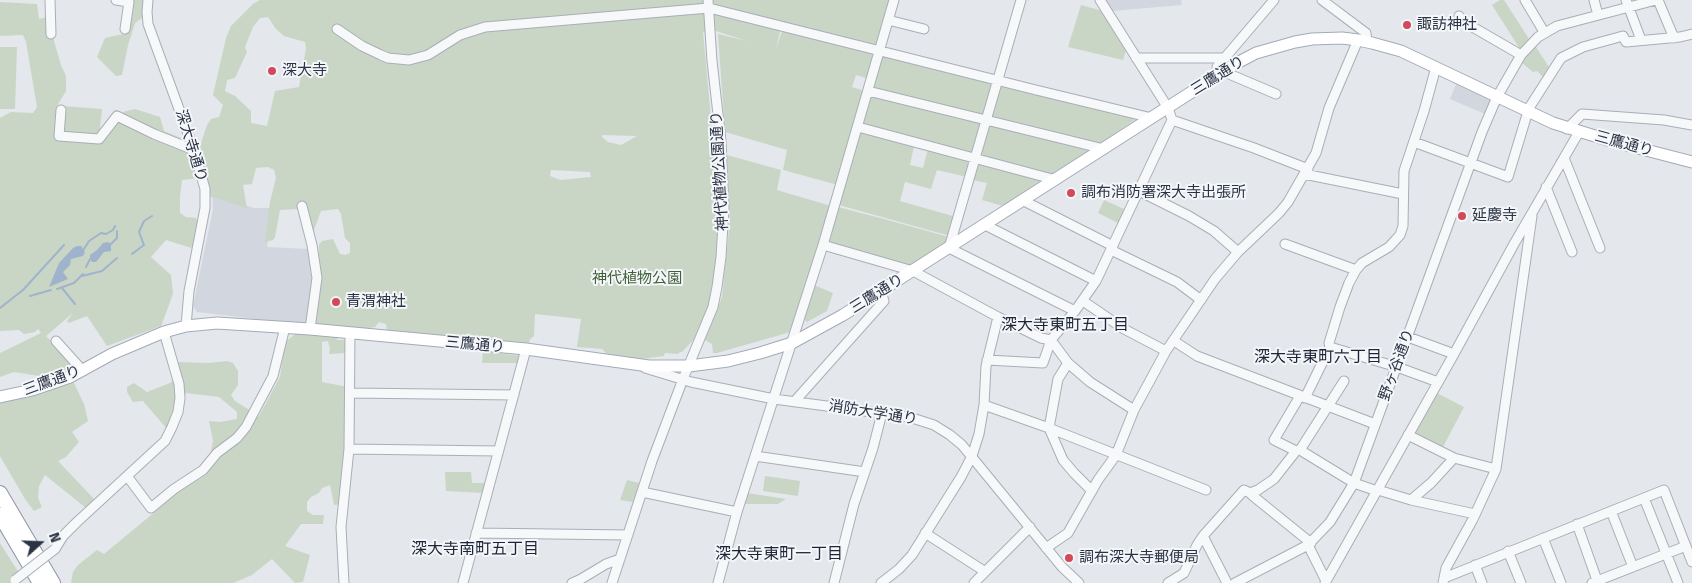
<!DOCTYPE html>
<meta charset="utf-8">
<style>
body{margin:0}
#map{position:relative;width:1692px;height:583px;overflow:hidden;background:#e4e7ec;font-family:"Fira Sans",sans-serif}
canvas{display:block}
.north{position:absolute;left:15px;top:518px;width:50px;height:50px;-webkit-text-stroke:4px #f4f6f9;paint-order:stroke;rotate:70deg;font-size:14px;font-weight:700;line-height:20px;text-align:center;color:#2b3445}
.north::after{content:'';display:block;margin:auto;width:18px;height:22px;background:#2b3445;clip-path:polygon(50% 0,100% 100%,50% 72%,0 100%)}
</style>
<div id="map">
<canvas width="1692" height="583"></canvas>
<div class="north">N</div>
</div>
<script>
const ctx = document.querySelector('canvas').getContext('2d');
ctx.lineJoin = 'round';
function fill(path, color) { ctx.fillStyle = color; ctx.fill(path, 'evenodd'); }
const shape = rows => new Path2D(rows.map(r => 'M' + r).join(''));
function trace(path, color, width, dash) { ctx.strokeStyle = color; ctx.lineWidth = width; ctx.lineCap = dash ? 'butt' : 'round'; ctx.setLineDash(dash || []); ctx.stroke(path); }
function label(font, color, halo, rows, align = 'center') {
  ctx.font = font + ' "Fira Sans","Noto Sans JP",sans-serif'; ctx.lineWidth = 4; ctx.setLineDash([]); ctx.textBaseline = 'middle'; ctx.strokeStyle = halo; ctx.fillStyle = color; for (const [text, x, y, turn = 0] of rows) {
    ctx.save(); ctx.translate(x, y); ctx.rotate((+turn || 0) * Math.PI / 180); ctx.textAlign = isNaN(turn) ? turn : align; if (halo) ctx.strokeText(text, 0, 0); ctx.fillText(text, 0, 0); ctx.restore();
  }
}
const built = shape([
 [1105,0,1181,0,1182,5,1112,11],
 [1457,82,1492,97,1485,114,1450,99],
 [212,188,236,203,254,208,272,208,267,247,309,249,314,280,308,323,290,323,197,312,193,306,213,209]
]);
const green = shape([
 [134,0,152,0,150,12,135,23,128,45,122,75,116,76,97,57,105,38,123,34],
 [260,0,889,0,877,46,782,23,776,49,782,31,872,53,875,59,869,79,856,75,852,87,865,91,838,185,783,170,787,150,725,132,718,34,747,41,716,31,703,32,715,162,716,203,720,205,719,249,709,309,699,334,682,352,680,352,678,354,665,353,664,356,641,359,610,357,602,349,577,347,581,319,535,314,534,336,530,339,529,344,404,334,390,331,387,330,386,324,379,322,375,327,353,331,338,330,337,340,347,340,345,353,329,354,330,349,328,341,322,342,322,382,348,387,341,504,334,505,330,485,322,488,319,493,311,497,307,502,307,511,313,515,324,515,323,524,301,524,285,546,310,555,303,582,295,583,272,559,252,575,233,583,71,583,73,572,78,565,97,550,104,554,156,511,169,496,192,480,200,479,207,470,213,441,209,421,220,422,237,419,237,412,219,397,186,393,167,429,143,401,133,402,127,392,127,387,134,383,147,392,170,383,178,376,176,362,210,363,227,361,233,363,238,371,238,385,231,395,235,401,259,416,280,377,285,342,306,326,318,289,319,245,322,241,333,239,340,254,345,255,350,253,350,243,345,238,341,214,338,209,321,211,314,230,303,230,298,209,280,210,275,237,273,240,265,242,270,202,276,178,274,170,268,167,256,168,252,184,243,185,247,208,209,196,204,167,198,172,199,178,182,180,180,197,180,213,186,217,196,218,199,226,195,249,166,240,151,257,171,275,173,294,161,326,107,346,87,316,69,323,67,321,73,313,46,336,78,369,52,378,14,372,0,377,0,353,41,333,38,329,35,332,24,334,19,330,0,331,0,118,11,112,33,113,37,107,26,42,23,35,0,36,0,2,37,4,39,19,52,16,54,41,61,65,66,76,66,91,57,106,57,138,102,140,123,112,135,109,160,117,164,131,200,146,207,125,211,119,219,117,223,105,213,95,226,38,231,26,253,4],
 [268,17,276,29,284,36,305,42,306,48,299,87,275,91,267,126,251,123,251,111,235,96,225,91,227,80,235,78,247,52,245,47,253,27,260,18],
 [602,135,637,136,621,145,608,142,602,137],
 [551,170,590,172,591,177,561,180,550,176],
 [1500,0,1504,0,1529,39,1520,49,1492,5],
 [1081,5,1103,11,1127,46,1123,60,1068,47],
 [1534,44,1549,67,1543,77,1537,71,1533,72,1521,62],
 [0,47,17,47,15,109,0,109],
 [883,55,991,81,993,84,984,114,982,116,875,90,874,87],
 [1000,86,1033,93,1139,117,1101,143,991,117],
 [870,96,980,121,982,124,973,154,862,125],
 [62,106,102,109,99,136,62,134],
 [989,123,1092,151,1051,175,980,156,979,154],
 [861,132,914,146,910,165,923,168,928,149,969,160,971,163,967,177,937,170,931,189,905,182,900,201,956,217,950,236,839,205],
 [727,155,781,170,777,190,831,206,794,331,717,353,713,353,712,344,705,340,722,297,730,220],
 [979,163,1041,178,1041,181,1003,206,982,200,987,183,972,180,977,165],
 [1104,200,1126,210,1120,224,1098,213],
 [838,207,884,219,949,237,948,243,909,267,829,242],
 [814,285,833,293,827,311,807,322,802,318],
 [483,351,520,356,520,363,482,363],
 [73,381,84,404,88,421,72,432,79,442,66,457,58,461,95,500,86,508,45,475,39,486,38,498,42,507,34,511,25,499,0,456,0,400],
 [1435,392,1464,407,1443,447,1414,432],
 [445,472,471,472,472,483,488,483,485,493,446,491],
 [765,476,800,481,798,496,763,491],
 [627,480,639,483,633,502,620,500],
 [747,493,786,499,778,504,743,504],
 [0,543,19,573,14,577,19,583,0,583]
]);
const water = shape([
 [108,242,111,244,111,251,104,252,96,262,92,262,90,259,90,255,97,250,103,243],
 [77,246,81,246,85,252,83,256,71,259,70,265,63,272,68,279,49,287,59,263,73,248]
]);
const stream = shape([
 [111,244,117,238,117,231],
 [84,249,89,241,101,233,106,234,113,230,115,226],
 [132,254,144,245,139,232,144,221,152,216],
 [86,267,90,259],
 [82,276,102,271,117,258],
 [62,288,75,304],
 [57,289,74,283,83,274],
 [30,296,51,290],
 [0,308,23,290,64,245]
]);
const minor = shape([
 [50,0,51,34],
 [116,0,129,2,125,29],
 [148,0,147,12,148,24,194,150,205,189,205,208,189,291,186,326],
 [1021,0,949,248,1075,311],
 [1322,0,1366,33,1367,42],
 [1525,0,1544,32],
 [1594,0,1598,15],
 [1626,0,1641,40],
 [1658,0,1674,38],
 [1459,16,1464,22,1521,55],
 [888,20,924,29],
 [337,29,362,46,381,55,388,58,409,60,428,55,460,35,485,27,709,8,1036,90,1152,118],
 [1136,58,1225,58],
 [1222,71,1276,94],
 [1218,74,1217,67,1274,0],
 [868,91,1104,149],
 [61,110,59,136,99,139,117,116,154,134,194,150],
 [1172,120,1254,148,1308,169],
 [858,127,1056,180],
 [1567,129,1582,114,1664,120,1692,125],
 [1414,142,1508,177,1529,108,1561,58,1583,47,1623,36,1626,42,1680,37,1692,34],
 [1564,158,1600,248],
 [1304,174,1403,194],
 [1546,187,1572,252],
 [1139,191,1189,216,1214,231,1238,252],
 [1024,201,1113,246],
 [302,206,312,245,317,278,310,329],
 [985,225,1096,281],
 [1285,244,1356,270],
 [823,245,913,271,998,317,1041,338,1051,340,1068,363,1090,382,1134,410],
 [1111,250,1177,282,1201,300],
 [1083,301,1124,329,1166,351],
 [1408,337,1454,354],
 [56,341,83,371],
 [1174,341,1197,356,1375,424],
 [1330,347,1397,367,1438,382],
 [987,360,1043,363,1051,340,1075,311,1096,281,1172,120,1168,108,1100,0],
 [1068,363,1058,379,1049,428,1063,460,1074,473,1092,491],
 [645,368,691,382,774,399,909,417,934,425,950,435,962,445,1062,567,1079,583],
 [351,393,514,395],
 [1305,398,1330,347,1329,343,1340,307,1349,283,1356,270,1362,263,1389,247,1400,235,1403,226,1404,171,1424,111,1436,67],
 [794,402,884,301,881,291],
 [984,405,1049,428,1206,490],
 [1408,435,1454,458,1496,469],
 [349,449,498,451],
 [1300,450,1354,483,1377,491],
 [1296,451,1274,440,1300,396],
 [755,456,865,472],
 [127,476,151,508,174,489,203,470,217,453,237,438,246,427,273,376,285,327],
 [1378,490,1411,500,1475,514],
 [642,492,737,512],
 [1250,493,1253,496,1311,543],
 [1644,498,1678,583],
 [1411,500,1431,483,1454,458],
 [1611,511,1633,567],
 [1577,524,1598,583],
 [476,533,628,535],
 [925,533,984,571],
 [1203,536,1227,583],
 [1543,538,1561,583],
 [1308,545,1326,581],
 [1046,548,1068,533,1073,524,1098,480,1116,455,1134,410,1166,351,1215,279,1238,252,1279,213,1288,202,1316,153,1329,108,1358,40],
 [55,549,63,536,77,522,165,441,172,427,178,412,180,398,179,384,164,332],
 [1508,551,1521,583],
 [1475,565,1482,583],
 [1444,578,1664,490,1692,562],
 [344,583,341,527,349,449,350,333],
 [463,583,526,349],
 [572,583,581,579,606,564,620,559],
 [612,583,652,461,683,379,713,307,717,287,721,257,724,208,721,141,712,61,708,0],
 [718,583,737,512,823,245,894,0],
 [834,583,854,504,873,448,882,413],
 [881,583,899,569,912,555,961,477,972,456,979,434,984,405,986,366,998,317],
 [974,583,1030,527],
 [1168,583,1184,573,1197,545,1203,536,1244,490,1250,493,1258,490,1274,479,1296,451,1300,450,1344,381],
 [1235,583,1308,545,1330,522,1354,483,1482,132,1497,97,1521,55,1538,37,1557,26,1656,0],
 [1325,583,1454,354,1514,244,1579,132],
 [1443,583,1446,568,1473,519,1496,469,1532,216],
 [1592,583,1686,546]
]);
const major = shape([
 [0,397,32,390,70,377,112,354,164,332,186,326,217,323,310,329,526,349,649,366,689,366,728,361,760,353,792,343,843,315,1237,63,1256,53,1295,42,1312,39,1342,38,1358,40,1372,43,1401,51,1553,123,1611,141,1692,162]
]);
const highway = shape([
 [0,493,53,583],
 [0,515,40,583]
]);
const minorBridge = shape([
 [15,580,55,549]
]);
const markers = [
 [1407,25,5,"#d1495b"],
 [272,71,5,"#d1495b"],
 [1071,193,5,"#d1495b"],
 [1462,216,5,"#d1495b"],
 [336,302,5,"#d1495b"],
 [1069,558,5,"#d1495b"]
];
const poiNames = [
 ["諏訪神社",1417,25],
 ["深大寺",282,71],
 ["調布消防署深大寺出張所",1081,193],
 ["延慶寺",1472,216],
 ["青渭神社",346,302],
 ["調布深大寺郵便局",1079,558]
];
const streetNames = [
 ["三鷹通り",1218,76,-32],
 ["三鷹通り",1624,144,15],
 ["深大寺通り",191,146,73],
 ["神代植物公園通り",720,171,-93],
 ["三鷹通り",877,294,-32],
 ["三鷹通り",475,345,5],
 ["野ヶ谷通り",1397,365,-70],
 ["三鷹通り",52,381,-20],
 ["消防大学通り",873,413,9]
];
const parkNames = [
 ["神代植物公園",637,279]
];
const neighbourhoodNames = [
 ["深大寺東町五丁目",1065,326],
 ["深大寺東町六丁目",1318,358],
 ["深大寺南町五丁目",475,550],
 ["深大寺東町一丁目",779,555]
];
fill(built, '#d2d6de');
fill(green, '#c9d6c5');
fill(water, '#9fb4cc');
trace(stream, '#9fb4cc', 2);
trace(minor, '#a9aeb7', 11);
trace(major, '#a3abb8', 13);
trace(highway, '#8b94a3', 16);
trace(minor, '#f7f8fa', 9);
trace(major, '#fff', 11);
trace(highway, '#fff', 14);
trace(minorBridge, '#a9aeb7', 11, []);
trace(minorBridge, '#f7f8fa', 9);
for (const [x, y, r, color] of markers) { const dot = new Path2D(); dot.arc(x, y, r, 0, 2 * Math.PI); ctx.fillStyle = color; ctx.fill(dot); trace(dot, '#f4f6f9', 2); }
label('15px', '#2b3445', '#f4f6f9', poiNames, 'left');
label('15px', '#2b3445', '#f4f6f9', streetNames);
label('15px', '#3f6138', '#f4f6f9', parkNames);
label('16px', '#1d2536', '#f4f6f9', neighbourhoodNames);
</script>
